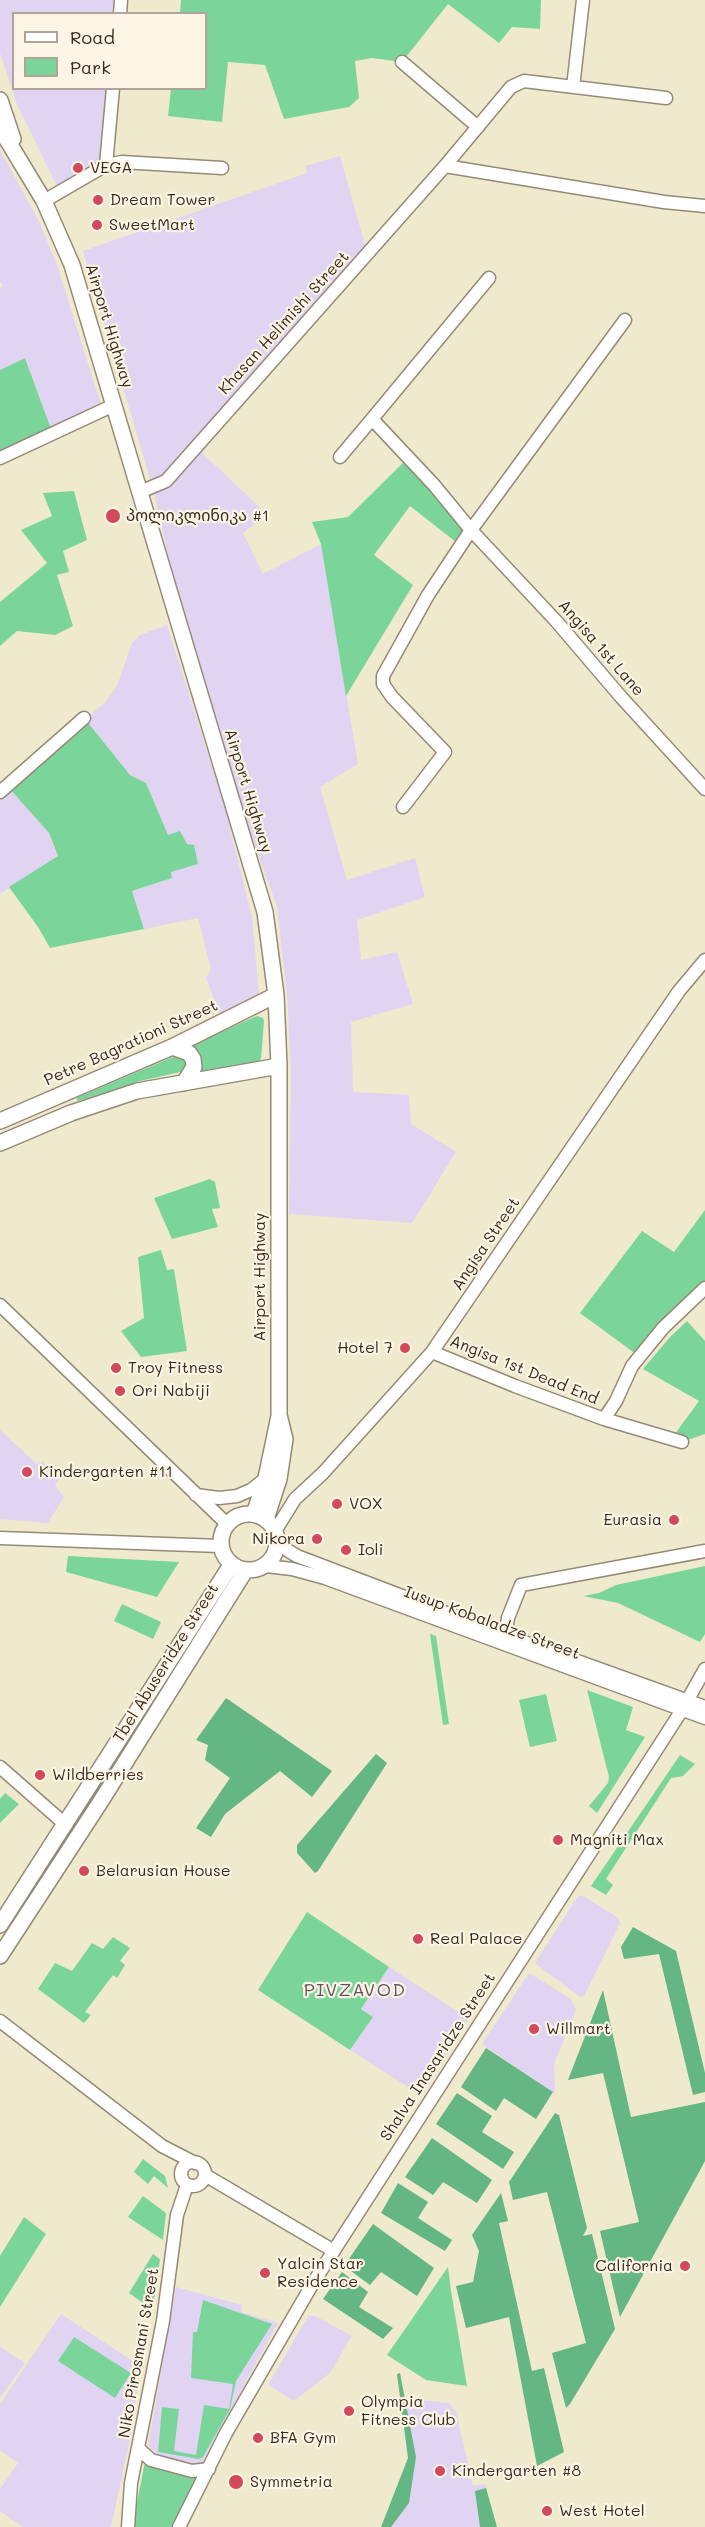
<!DOCTYPE html>
<meta charset="utf-8">
<style>
body{margin:0}
#map{position:relative;width:705px;height:2527px;overflow:hidden;background:#efe9cd;font-family:Mali,sans-serif}
canvas{display:block}
.legend{position:absolute;left:12px;top:12px;width:195px;height:78px;box-sizing:border-box;background:#fcf5e5;border:2px solid #afa495;margin:0;padding:8px 10px;list-style:none;font-size:18px;color:#3b2a1e}
.legend li{display:flex;align-items:center;gap:12px;height:30px}
.legend b{width:30px;border:2px solid #afa495}
</style>
<div id="map">
<canvas width="705" height="2527"></canvas>
<ul class="legend">
<li><b style="height:8px;background:#fff"></b>Road</li>
<li><b style="height:16px;background:#7bd59b"></b>Park</li>
</ul>
</div>
<script>
const ctx = document.querySelector('canvas').getContext('2d');
ctx.lineJoin = 'round';
function fill(path, color) { ctx.fillStyle = color; ctx.fill(path, 'evenodd'); }
const shape = rows => new Path2D(rows.map(r => 'M' + r).join(''));
function trace(path, color, width, dash) { ctx.strokeStyle = color; ctx.lineWidth = width; ctx.lineCap = dash ? 'butt' : 'round'; ctx.setLineDash(dash || []); ctx.stroke(path); }
function label(font, color, halo, rows, align = 'center') {
  ctx.font = font + ' Mali,"Noto Sans Georgian",sans-serif'; ctx.lineWidth = 4.5; ctx.setLineDash([]); ctx.textBaseline = 'middle'; ctx.strokeStyle = halo; ctx.fillStyle = color; for (const [text, x, y, turn = 0] of rows) {
    ctx.save(); ctx.translate(x, y); ctx.rotate((+turn || 0) * Math.PI / 180); ctx.textAlign = isNaN(turn) ? turn : align; if (halo) ctx.strokeText(text, 0, 0); ctx.fillText(text, 0, 0); ctx.restore();
  }
}
const built = shape([
 [0,0,116,0,115,13,14,14,14,88,109,89,102,164,59,190,18,107,0,53],
 [0,150,39,221,57,265,101,405,51,429,25,358,0,370,0,288,3,286,0,281],
 [340,156,367,252,164,479,151,482,83,251,307,173,305,166],
 [196,447,267,514,243,533,263,574,321,544,358,764,320,787,347,880,415,858,425,897,357,920,361,960,397,952,413,1004,351,1022,353,1092,409,1095,411,1124,456,1152,412,1223,289,1214,291,1071,287,994,277,907,195,676,154,493],
 [167,625,225,808,252,917,259,995,221,1017,206,978,211,969,198,918,144,929,132,891,172,878,170,872,187,844,168,835,146,783,130,775,85,719,105,703,117,686,132,643,140,635],
 [9,788,49,833,58,857,0,894,0,795],
 [0,1430,38,1465,42,1461,60,1478,55,1485,64,1497,48,1523,0,1519],
 [578,1896,583,1896,617,1917,620,1923,584,1996,580,1997,535,1963],
 [389,1967,466,2017,467,2021,423,2094,419,2094,350,2050,373,2017,361,2010],
 [529,1973,571,1999,576,2010,554,2064,555,2094,482,2044],
 [176,2287,242,2305,241,2312,278,2323,201,2464,187,2467,162,2458,148,2446],
 [61,2314,140,2366,132,2430,111,2527,23,2527,0,2511,0,2489,18,2463,0,2450,0,2404],
 [309,2315,317,2317,352,2336,330,2373,294,2401,268,2385],
 [0,2347,25,2363,0,2398],
 [422,2400,449,2403,456,2412,473,2486,485,2484,495,2527,390,2527,411,2459,406,2401]
]);
const green = shape([
 [181,0,541,0,540,29,512,27,499,43,448,4,402,62,372,58,355,61,359,98,349,107,284,119,265,65,228,62,222,122,168,116,171,89,206,88,206,14,180,13],
 [25,358,51,429,0,451,0,370],
 [408,458,471,530,461,546,410,506,374,555,413,585,346,696,321,544,312,522,348,517],
 [74,491,87,540,63,551,69,572,57,575,73,626,55,635,17,631,0,646,0,602,47,563,21,530,52,516,43,493],
 [85,719,130,775,146,783,168,835,180,831,187,844,194,845,198,864,171,872,172,878,132,891,144,929,50,948,38,927,9,887,58,856,49,833,9,788],
 [257,1016,263,1018,264,1021,261,1059,257,1063,202,1074,201,1058,197,1051,189,1046],
 [180,1054,189,1062,185,1071,140,1081,78,1101,76,1098],
 [210,1179,215,1182,220,1208,212,1209,218,1227,172,1239,154,1198],
 [705,1210,705,1287,640,1357,580,1313,642,1231,674,1252],
 [161,1250,167,1270,174,1269,187,1351,141,1357,121,1331,144,1318,138,1257],
 [687,1321,705,1341,705,1434,682,1442,672,1438,699,1401,643,1369,670,1337],
 [68,1556,179,1562,157,1597,66,1572],
 [705,1566,705,1634,700,1642,618,1603,583,1596,599,1593,616,1585],
 [122,1604,161,1622,153,1639,114,1621],
 [430,1634,436,1636,449,1724,443,1725],
 [587,1690,633,1707,626,1730,645,1737,597,1813,589,1806,608,1783,609,1777],
 [546,1694,557,1741,530,1747,519,1700],
 [680,1755,695,1764,683,1776,671,1778,606,1879,613,1885,606,1895,591,1886],
 [5,1793,19,1804,0,1823,0,1799],
 [307,1912,389,1967,361,2009,373,2017,350,2050,258,1990],
 [113,1937,130,1948,120,1961,125,1965,117,1978,113,1975,85,2012,91,2015,84,2023,38,1989,55,1963,72,1971,92,1943,103,1949],
 [143,2159,165,2176,168,2188,154,2176,148,2184,134,2172],
 [143,2196,166,2213,163,2240,128,2217],
 [24,2217,46,2234,0,2307,0,2256],
 [153,2254,160,2259,153,2306,150,2308,129,2293],
 [448,2267,451,2291,467,2386,426,2380,387,2355],
 [203,2300,272,2324,236,2381,230,2409,203,2457,199,2459,158,2452,162,2407,179,2409,174,2451,196,2455,204,2405,229,2409,233,2384,191,2378,193,2332,197,2332],
 [74,2337,131,2373,115,2398,58,2361],
 [145,2462,209,2469,179,2527,132,2527]
]);
const forest = shape([
 [226,1698,332,1771,312,1797,280,1771,225,1814,211,1837,196,1828,230,1778,205,1760,208,1745,196,1740],
 [376,1754,387,1763,318,1871,315,1873,297,1853,297,1845],
 [633,1927,676,1951,705,2073,705,2092,693,2095,659,1954,624,1959,621,1947],
 [603,1990,631,2117,705,2102,705,2161,620,2317,600,2231,639,2222,603,2073,568,2080],
 [486,2048,553,2092,536,2119,504,2098,496,2111,461,2087],
 [457,2093,492,2116,482,2132,514,2152,503,2169,436,2124],
 [555,2113,559,2115,587,2228,583,2236,592,2234,615,2329,570,2404,566,2408,552,2353,586,2343,547,2192,513,2200,509,2182],
 [432,2138,492,2180,477,2203,443,2182,433,2195,405,2177],
 [398,2183,428,2202,418,2218,452,2240,445,2251,381,2213],
 [501,2193,508,2221,499,2223,532,2371,544,2368,564,2452,537,2466,509,2317,466,2328,456,2286,473,2282,479,2251,472,2235],
 [373,2224,434,2268,417,2296,381,2272,370,2285,344,2266],
 [342,2272,368,2292,359,2307,393,2328,383,2339,323,2299],
 [400,2373,416,2457,409,2503,391,2527,381,2527,408,2458,397,2374],
 [486,2488,497,2527,480,2527,475,2491]
]);
const minor = shape([
 [120,14,121,0],
 [402,62,478,127],
 [573,87,583,0],
 [106,165,113,88],
 [445,166,664,202,705,206],
 [44,201,106,165,122,162,222,168],
 [489,278,372,419,434,485,471,530,557,622,621,697,705,789],
 [340,457,372,419],
 [0,458,114,405],
 [140,492,166,481,445,166,511,87,524,81,666,98],
 [0,792,84,718],
 [403,807,445,752,392,697,383,684,383,676,428,595,471,530,625,320],
 [0,1305,227,1524],
 [432,1352,515,1386,604,1419,682,1442],
 [604,1419,616,1401,632,1366,663,1328,705,1288],
 [196,1495,219,1498,237,1496,251,1490,266,1478],
 [275,1531,295,1499,323,1473,432,1352,679,991,705,960],
 [0,1538,220,1546],
 [277,1539,287,1550,297,1556,505,1635,705,1707],
 [266,1566,292,1569,325,1578,705,1718],
 [505,1635,508,1618,521,1585,705,1551],
 [0,1767,66,1825],
 [0,2021,162,2146,195,2163],
 '181 2174a12 12 0 1 1 24 0a12 12 0 1 1-24 0Z',
 [205,2175,334,2251],
 [139,2449,151,2460,192,2471,209,2469],
 [128,2527,131,2483,163,2321,177,2215,187,2185],
 [179,2527,226,2433,313,2283,682,1710,705,1669]
]);
const major = shape([
 [0,100,13,139],
 [0,128,44,201,72,265,265,912,276,995,279,1066,279,1415,285,1439,279,1479,266,1519],
 [172,1047,189,1053,193,1059,194,1067,184,1083],
 [0,1121,172,1047,276,995],
 [0,1143,71,1113,137,1091,279,1066],
 '221 1542a28 28 0 1 1 56 0a28 28 0 1 1-56 0Z',
 [254,1514,266,1478,279,1416],
 [0,1925,231,1565],
 [0,1956,101,1801,245,1571]
]);
const markers = [
 [78,168,6,"#d1495b"],
 [98,200,6,"#d1495b"],
 [97,225,6,"#d1495b"],
 [113,516,8,"#d1495b"],
 [405,1348,6,"#d1495b"],
 [116,1368,6,"#d1495b"],
 [120,1391,6,"#d1495b"],
 [27,1472,6,"#d1495b"],
 [337,1504,6,"#d1495b"],
 [674,1520,6,"#d1495b"],
 [317,1539,6,"#d1495b"],
 [346,1550,6,"#d1495b"],
 [40,1775,6,"#d1495b"],
 [558,1840,6,"#d1495b"],
 [84,1871,6,"#d1495b"],
 [418,1939,6,"#d1495b"],
 [534,2029,6,"#d1495b"],
 [685,2266,6,"#d1495b"],
 [265,2273,6,"#d1495b"],
 [349,2411,6,"#d1495b"],
 [258,2438,6,"#d1495b"],
 [440,2471,6,"#d1495b"],
 [236,2482,8,"#d1495b"],
 [547,2511,6,"#d1495b"]
];
const poiNames = [
 ["VEGA",90,168],
 ["Dream Tower",110,200],
 ["SweetMart",109,225],
 ["პოლიკლინიკა #1",126,516],
 ["Hotel 7",393,1348,"right"],
 ["Troy Fitness",128,1368],
 ["Ori Nabiji",132,1391],
 ["Kindergarten #11",39,1472],
 ["VOX",349,1504],
 ["Eurasia",662,1520,"right"],
 ["Nikora",305,1539,"right"],
 ["Ioli",358,1550],
 ["Wildberries",52,1775],
 ["Magniti Max",570,1840],
 ["Belarusian House",96,1871],
 ["Real Palace",430,1939],
 ["Willmart",546,2029],
 ["Yalcin Star",277,2264],
 ["Residence",277,2282],
 ["California",673,2266,"right"],
 ["Olympia",361,2402],
 ["Fitness Club",361,2420],
 ["BFA Gym",270,2438],
 ["Kindergarten #8",452,2471],
 ["Symmetria",250,2482],
 ["West Hotel",559,2511]
];
const streetNames = [
 ["Khasan Helimishi Street",284,323,-48],
 ["Airport Highway",109,326,73],
 ["Angisa 1st Lane",601,648,49],
 ["Airport Highway",248,791,73],
 ["Petre Bagrationi Street",131,1043,-24],
 ["Angisa Street",486,1244,-56],
 ["Airport Highway",260,1277,-90],
 ["Angisa 1st Dead End",524,1370,22],
 ["Iusup Kobaladze Street",492,1623,20],
 ["Tbel Abuseridze Street",166,1663,-58],
 ["Shalva Inasaridze Street",438,2057,-57],
 ["Niko Pirosmani Street",139,2353,-80]
];
const neighbourhoodNames = [
 ["PIVZAVOD",355,1990]
];
fill(built, '#e1d4f3');
fill(green, '#7bd59b');
fill(forest, '#64b683');
trace(minor, '#958a76', 15);
trace(major, '#958a76', 18);
trace(minor, '#fff', 12);
trace(major, '#fff', 15);
for (const [x, y, r, color] of markers) { const dot = new Path2D(); dot.arc(x, y, r, 0, 2 * Math.PI); ctx.fillStyle = color; ctx.fill(dot); trace(dot, '#fcf5e5', 2); }
label('16px', '#3b2a1e', '#fcf5e5', poiNames, 'left');
label('16px', '#3b2a1e', '#fcf5e5', streetNames);
ctx.letterSpacing = '1.5px';
label('18px', '#625363', '#fcf5e5', neighbourhoodNames);
ctx.letterSpacing = '0px';
</script>
